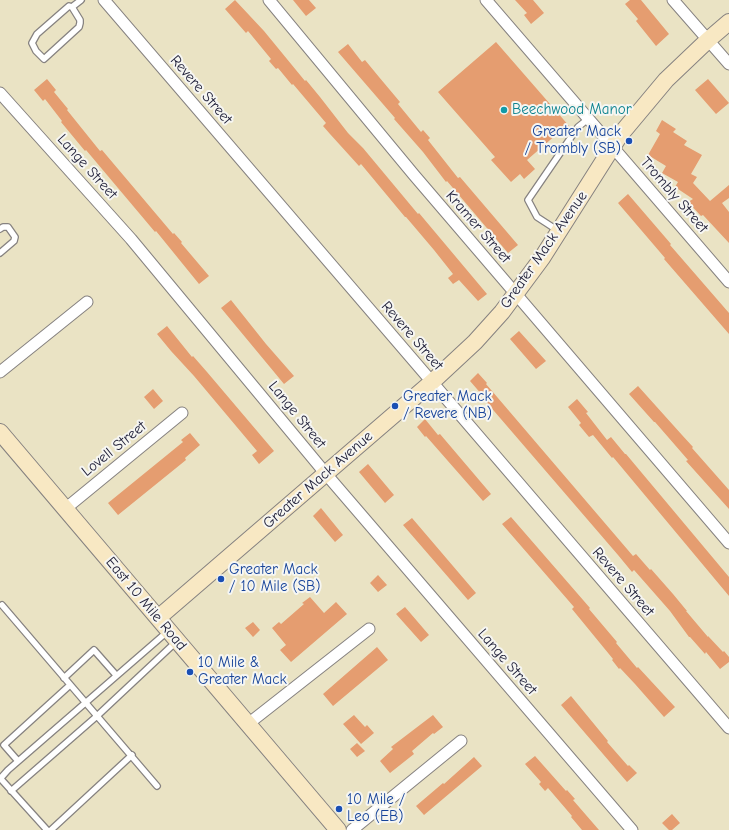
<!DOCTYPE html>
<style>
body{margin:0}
canvas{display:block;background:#eae3c4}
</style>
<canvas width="729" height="830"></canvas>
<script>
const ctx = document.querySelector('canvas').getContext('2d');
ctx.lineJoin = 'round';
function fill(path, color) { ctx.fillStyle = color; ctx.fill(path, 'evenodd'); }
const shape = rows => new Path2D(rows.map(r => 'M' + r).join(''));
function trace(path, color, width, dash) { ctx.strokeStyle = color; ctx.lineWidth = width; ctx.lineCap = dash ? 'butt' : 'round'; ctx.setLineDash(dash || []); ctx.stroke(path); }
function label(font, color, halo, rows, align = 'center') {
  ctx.font = font + ' "Comic Neue",sans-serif'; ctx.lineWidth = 4; ctx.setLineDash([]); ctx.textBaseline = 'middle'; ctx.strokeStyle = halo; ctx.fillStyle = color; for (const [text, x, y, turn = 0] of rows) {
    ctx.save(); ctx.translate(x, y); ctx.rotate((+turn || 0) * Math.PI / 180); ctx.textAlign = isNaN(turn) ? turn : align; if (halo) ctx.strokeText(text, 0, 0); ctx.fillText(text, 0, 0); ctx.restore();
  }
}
const building = shape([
 [235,0,264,31,305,81,306,80,320,97,348,133,363,148,418,214,419,213,487,294,478,301,459,280,453,284,448,278,453,274,434,250,406,217,405,217,361,164,359,166,330,134,323,126,326,123,293,84,292,85,278,68,276,69,269,61,271,59,248,31,246,33,225,9],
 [293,0,309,0,316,8,306,16],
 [515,0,533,0,544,13,531,24,524,15,527,13],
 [630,0,641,0,669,34,656,46,636,21,638,19,625,4],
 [496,42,570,127,560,136,557,134,527,160,535,169,524,179,520,174,511,182,491,160,495,157,438,92],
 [348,44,362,62,365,60,379,77,400,102,398,104,421,132,423,130,430,138,428,140,458,178,460,177,518,245,508,253,447,181,446,182,423,152,394,119,395,118,338,52],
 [47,79,56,90,54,92,68,109,67,110,100,151,102,150,173,234,174,233,182,242,181,243,209,276,199,284,156,231,155,232,86,150,85,151,61,122,62,121,45,99,43,101,34,90],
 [708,79,729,103,716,114,695,90],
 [662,120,676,129,673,132,687,141,684,145,702,155,691,174,697,177,693,183,710,201,729,185,729,198,722,203,729,212,729,243,703,215,701,216,688,202,693,199,675,187,678,182,662,173,666,166,648,155,660,134,656,131],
 [628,194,671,244,670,245,729,313,729,334,664,259,665,258,618,203],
 [231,300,266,344,294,376,284,384,221,308],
 [167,326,192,357,193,356,207,372,274,451,259,464,252,455,257,451,194,376,171,351,157,334],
 [519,331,546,361,536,369,510,339],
 [478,373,487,383,486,384,633,556,636,554,650,570,651,569,673,594,687,611,686,611,708,637,708,636,723,652,724,651,729,657,729,662,720,669,706,652,705,654,690,637,689,637,670,611,634,570,632,572,618,555,482,397,483,396,470,381],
 [638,386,682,435,693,447,692,448,729,490,729,509,686,461,688,460,655,422,654,422,629,394],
 [153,389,163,401,154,409,144,397],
 [577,399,588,412,586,413,607,440,611,437,625,454,626,454,729,577,729,596,613,457,612,458,593,435,589,437,579,425,581,423,568,407],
 [425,419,438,435,440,434,491,494,483,501,426,436,425,437,417,427],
 [190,433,200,445,185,458,186,460,118,515,108,503,183,442,181,440],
 [368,464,394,495,385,503,359,472],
 [321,508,343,535,335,542,313,516],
 [511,517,590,608,589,609,617,642,616,643,637,668,638,667,675,707,664,717,635,684,620,668,619,669,612,660,613,659,572,609,574,607,502,524],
 [412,518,476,593,468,600,403,525],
 [378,575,387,585,378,592,370,583],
 [310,597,324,613,336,602,347,614,291,662,280,650,286,645,272,628,279,622,281,624,304,604,302,603],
 [405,607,429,635,421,642,396,614],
 [253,622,260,630,253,637,245,628],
 [377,647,388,660,333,706,323,694],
 [571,696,608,741,607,742,628,766,629,765,637,773,627,782,561,705],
 [354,715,365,727,367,725,374,733,361,744,343,724],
 [433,715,443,727,434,734,433,733,412,751,414,754,390,773,380,761,393,749,391,747],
 [357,743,365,751,357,757,350,749],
 [535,756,566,791,567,790,575,799,573,800,599,830,582,830,571,817,572,816,548,788,545,791,539,784,541,782,525,764],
 [474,757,482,766,424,815,416,806,443,783,444,784],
 [672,814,680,823,672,830,669,830,662,823]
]);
const lane = shape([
 [72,7,80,20,80,23,79,27,44,59,36,51,32,43,37,34,69,6,72,7,81,0],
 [0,229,3,227,8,227,15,237,14,241,0,253],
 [557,230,537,217,528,200,578,127,588,119],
 [2,605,157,786],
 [64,678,94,650,116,675],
 [18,761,4,745,70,685],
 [0,778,47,830],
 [0,779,8,770,167,632],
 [11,791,97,716,177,641],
 [51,830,132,755]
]);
const street = shape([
 [104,0,729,728],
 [269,0,414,175,729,543],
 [486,0,729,282],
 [673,0,729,64],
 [0,93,131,239,326,474,632,830],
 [0,372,87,302],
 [65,509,182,413],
 [248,724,369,629],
 [352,830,461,741]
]);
const secondary = shape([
 [0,432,338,830],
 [158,618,432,382,475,342,502,312,542,258,620,135,666,80,708,40,729,22]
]);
const markers = [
 [504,110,4,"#0f9aa8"],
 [629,141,4,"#1a4fb4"],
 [395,406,4,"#1a4fb4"],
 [221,579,4,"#1a4fb4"],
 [190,672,4,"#1a4fb4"],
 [339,809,4,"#1a4fb4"]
];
const streetNames = [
 ["Revere Street",201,90,49],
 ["Lange Street",87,167,48],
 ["Trombly Street",674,195,49],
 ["Kramer Street",478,227,49],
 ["Greater Mack Avenue",544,250,-55],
 ["Revere Street",412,336,49],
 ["Lange Street",297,415,51],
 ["Lovell Street",114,449,-39],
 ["Greater Mack Avenue",318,480,-41],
 ["Revere Street",623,582,49],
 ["East 10 Mile Road",146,604,50],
 ["Lange Street",507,662,49]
];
const cultureNames = [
 ["Beechwood Manor",512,110]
];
const transitNames = [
 ["Greater Mack",621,132,"right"],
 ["/ Trombly (SB)",621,149,"right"],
 ["Greater Mack",403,397],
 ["/ Revere (NB)",403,414],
 ["Greater Mack",229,570],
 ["/ 10 Mile (SB)",229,587],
 ["10 Mile &",198,663],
 ["Greater Mack",198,680],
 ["10 Mile /",347,800],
 ["Leo (EB)",347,817]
];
fill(building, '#e59d70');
trace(lane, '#868280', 8);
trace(street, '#868280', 13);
trace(secondary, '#868280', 18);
trace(lane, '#fff', 5.5);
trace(street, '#fff', 11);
trace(secondary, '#f8e8c3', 16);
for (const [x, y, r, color] of markers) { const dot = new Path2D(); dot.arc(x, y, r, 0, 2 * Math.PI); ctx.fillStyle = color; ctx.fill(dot); trace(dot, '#f6f6f2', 1.5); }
label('15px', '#22223b', '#f6f6f2', streetNames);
label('15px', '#0d838f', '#f6f6f2', cultureNames, 'left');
label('15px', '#164399', '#f6f6f2', transitNames, 'left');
</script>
